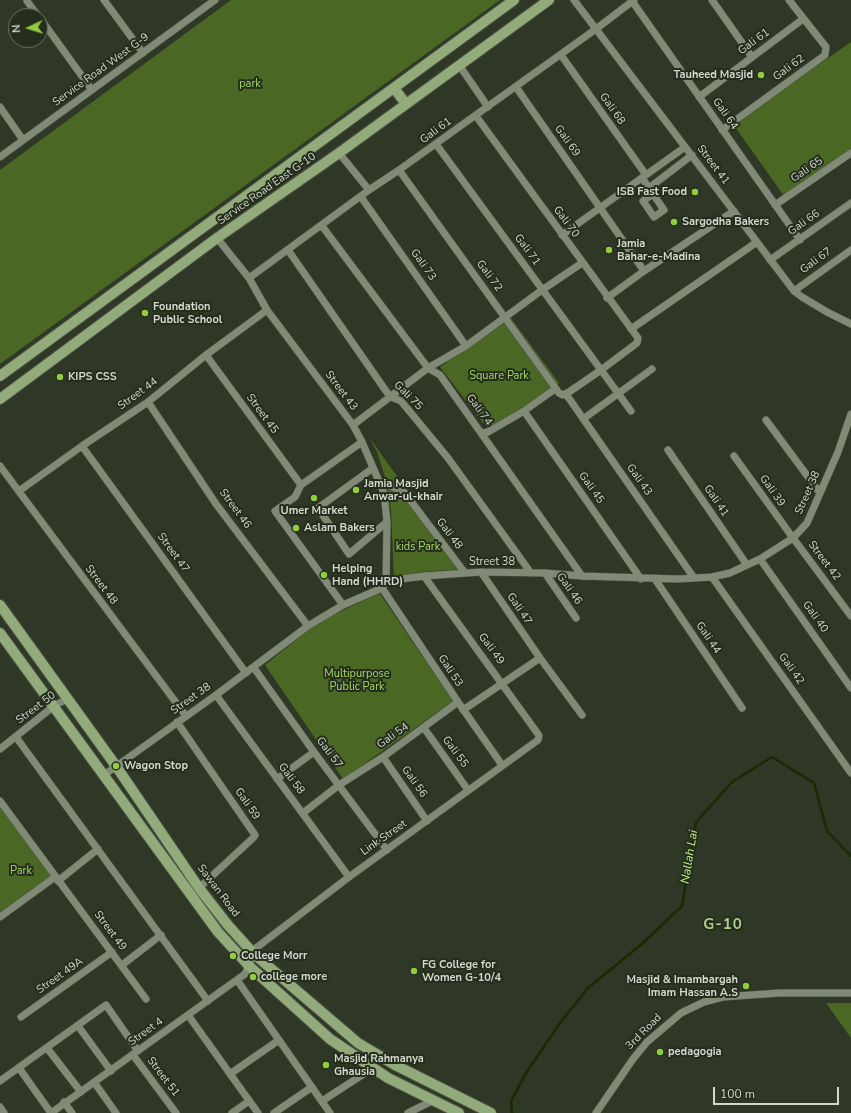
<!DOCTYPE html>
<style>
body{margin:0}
#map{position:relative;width:851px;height:1113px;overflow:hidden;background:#2f3727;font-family:"Nunito Sans",sans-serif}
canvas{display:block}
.north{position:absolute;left:8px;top:8px;width:40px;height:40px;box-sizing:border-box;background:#252d1d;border:1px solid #6b7164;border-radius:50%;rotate:266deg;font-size:11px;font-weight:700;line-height:16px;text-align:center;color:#d3d8ce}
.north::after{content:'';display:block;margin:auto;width:14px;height:18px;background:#91cd3f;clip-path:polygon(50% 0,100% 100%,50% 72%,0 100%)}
.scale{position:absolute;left:713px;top:1087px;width:126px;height:18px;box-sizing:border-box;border:2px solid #d3d8ce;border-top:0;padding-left:5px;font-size:12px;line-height:14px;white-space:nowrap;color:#d3d8ce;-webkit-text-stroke:3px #252d1d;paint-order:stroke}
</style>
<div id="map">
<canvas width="851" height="1113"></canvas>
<div class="north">N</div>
<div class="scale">100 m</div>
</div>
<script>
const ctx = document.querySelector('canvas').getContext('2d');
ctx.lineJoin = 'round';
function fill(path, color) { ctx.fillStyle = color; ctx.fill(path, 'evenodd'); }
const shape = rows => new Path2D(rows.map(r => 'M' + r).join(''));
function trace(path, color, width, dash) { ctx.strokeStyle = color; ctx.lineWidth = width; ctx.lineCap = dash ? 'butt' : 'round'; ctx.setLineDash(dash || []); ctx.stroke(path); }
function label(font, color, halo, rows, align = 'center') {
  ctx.font = font + ' "Nunito Sans",sans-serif'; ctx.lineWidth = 4; ctx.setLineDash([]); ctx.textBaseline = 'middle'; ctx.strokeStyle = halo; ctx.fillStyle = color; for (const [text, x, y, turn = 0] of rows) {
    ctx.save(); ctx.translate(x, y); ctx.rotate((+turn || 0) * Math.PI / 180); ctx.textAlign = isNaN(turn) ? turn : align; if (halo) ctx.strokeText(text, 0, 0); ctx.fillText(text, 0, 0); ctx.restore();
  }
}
const green = shape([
 [231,0,500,0,0,364,0,170],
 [851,42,851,150,784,196,733,124],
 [510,317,559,383,490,432,440,367],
 [369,437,463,569,421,572,394,580,391,511,386,480,377,452],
 [380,594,453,701,343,779,265,665,311,628,335,614,373,596],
 [0,807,52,876,0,913],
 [826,1003,851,1003,851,1038]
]);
const stream = shape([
 [512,1113,511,1101,526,1073,560,1023,588,988,643,943,682,906,696,822,732,782,772,757,814,783,827,831,851,856]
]);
const minor = shape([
 [104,0,143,53],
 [574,0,794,291,802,297,827,312,851,324],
 [712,0,752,57],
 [27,1,38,16],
 [632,1,800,240],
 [40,18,92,90],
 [561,55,646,175],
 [459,65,488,107],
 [516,87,644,271],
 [699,97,803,19],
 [0,107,23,140],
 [722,130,825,55,826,47,789,0],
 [436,144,631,411],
 [339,153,369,190],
 [0,157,215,0],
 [399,170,559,393,563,395,569,392,601,370,637,343,638,338,476,116],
 [642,178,649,188,692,155],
 [649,188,653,194,664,210,654,217,643,201,653,194],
 [361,197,466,346],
 [775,205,851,153],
 [322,226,428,368,440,375,582,576],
 [562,235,685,147],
 [217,238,249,278,267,310,353,425,362,442,384,493,387,522,386,581],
 [288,250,386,391,391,397,401,401,448,458,531,573],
 [770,260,851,203],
 [249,278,369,190,399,170,596,29,634,0],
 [794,291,851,250],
 [607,298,644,271,734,211],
 [631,329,757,242],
 [206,355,301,485],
 [566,394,694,578],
 [148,402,216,504,308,626],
 [524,411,641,579],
 [583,419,652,369],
 [766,420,820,493],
 [353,425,428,368,466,346,542,290,582,263],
 [482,433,488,432,524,411,555,389],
 [82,446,246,673],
 [668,450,747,565],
 [734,456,793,538,851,616],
 [0,466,186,716],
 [373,468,318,508,349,554,387,522],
 [379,481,404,492,465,573],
 [19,491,82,446,148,402,206,355,267,310],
 [760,559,851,688],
 [481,572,540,658,582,715],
 [545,573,576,618],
 [712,577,851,773],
 [655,579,742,708],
 [382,588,458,702,502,765],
 [343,605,275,511,295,497,301,485,362,442],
 [254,668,314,752,387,850],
 [216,695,349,877],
 [463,710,540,658],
 [177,722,255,835,253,838,199,888],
 [424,728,468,790],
 [16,737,208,1001],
 [0,749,54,706,67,699],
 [383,757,427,821],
 [104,775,216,695,308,626,343,605,382,588,386,581,424,576,481,572,545,573,582,576,678,579,712,577,730,573,747,565,760,559,793,538,807,523,838,452,851,414],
 [277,779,314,752],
 [0,801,146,999],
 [303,813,339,785,383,757,458,702],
 [58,881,98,849],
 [0,917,55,877],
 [122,965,161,935],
 [237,980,330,1113],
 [188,1015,258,1113],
 [21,1017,112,952],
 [78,1026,111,1071],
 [47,1048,81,1092],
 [133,1055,176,1113],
 [19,1068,51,1113,245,974,256,948,349,877,538,740,539,736,538,734,424,576],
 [230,1074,279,1040],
 [0,1081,106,1005,138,1051],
 [94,1082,116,1113],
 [322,1101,373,1068],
 [64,1102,72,1113],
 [0,1107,4,1113],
 [232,1113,249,1101],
 [274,1113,312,1087],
 [408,1113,432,1101],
 [596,1113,633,1059,647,1042,681,1013,704,1002,723,997,779,993,851,993]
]);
const major = shape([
 [394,88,406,104],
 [0,376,514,0],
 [0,399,217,238,339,153,549,0],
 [0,605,116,766,199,888,227,924,254,954,358,1043,395,1065,491,1113],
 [0,633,218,932,249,966,330,1039,388,1078,459,1113]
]);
const markers = [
 [761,75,4,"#91cd3f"],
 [695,192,4,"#91cd3f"],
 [674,222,4,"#91cd3f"],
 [609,250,4,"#91cd3f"],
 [145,313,4,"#91cd3f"],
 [60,377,4,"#91cd3f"],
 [356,490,4,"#91cd3f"],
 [314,498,4,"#91cd3f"],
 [296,528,4,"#91cd3f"],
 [324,575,4,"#91cd3f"],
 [116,766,4,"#91cd3f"],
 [233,956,4,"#91cd3f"],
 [414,971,4,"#91cd3f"],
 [253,977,4,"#91cd3f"],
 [746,986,4,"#91cd3f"],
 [660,1052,4,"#91cd3f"],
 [326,1065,4,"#91cd3f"]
];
const streetNames = [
 ["Gali 61",754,42,-36],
 ["Gali 62",789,68,-36],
 ["Service Road West G-9",101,70,-36],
 ["Gali 68",612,109,55],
 ["Gali 64",725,114,55],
 ["Gali 61",436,131,-36],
 ["Gali 69",567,141,55],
 ["Street 41",713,165,53],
 ["Gali 65",807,170,-34],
 ["Service Road East G-10",267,189,-35],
 ["Gali 70",566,222,54],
 ["Gali 66",804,223,-35],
 ["Gali 71",527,250,54],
 ["Gali 67",816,261,-36],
 ["Gali 73",423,265,55],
 ["Gali 72",489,276,54],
 ["Street 43",341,391,53],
 ["Street 44",138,394,-36],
 ["Gali 75",408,396,45],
 ["Gali 74",479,410,54],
 ["Street 45",262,414,54],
 ["Gali 43",639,480,55],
 ["Gali 45",591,488,55],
 ["Gali 39",772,491,55],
 ["Street 38",808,493,-66],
 ["Gali 41",716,501,56],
 ["Street 46",235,509,54],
 ["Gali 48",449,534,53],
 ["Street 47",173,553,54],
 ["Street 42",824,561,53],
 ["Street 38",492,562],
 ["Street 48",101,585,53],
 ["Gali 46",569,589,55],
 ["Gali 47",519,609,56],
 ["Gali 40",815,617,55],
 ["Gali 44",708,638,56],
 ["Gali 49",491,649,54],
 ["Gali 42",791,669,55],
 ["Gali 53",450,671,57],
 ["Street 38",191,699,-35],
 ["Street 50",36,708,-37],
 ["Gali 54",393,736,-35],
 ["Gali 55",455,752,54],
 ["Gali 57",329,753,53],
 ["Gali 58",291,779,53],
 ["Gali 56",414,782,55],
 ["Gali 59",247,804,56],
 ["Link Street",384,838,-35],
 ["Sawan Road",218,891,53],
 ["Street 49",110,931,53],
 ["Street 49A",60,976,-35],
 ["Street 4",146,1032,-36],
 ["3rd Road",644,1032,-45],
 ["Street 51",163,1077,53]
];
const poiNames = [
 ["Tauheed Masjid",753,75,"right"],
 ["ISB Fast Food",687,192,"right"],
 ["Sargodha Bakers",682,222],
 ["Jamia",617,244],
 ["Bahar-e-Madina",617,257],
 ["Foundation",153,307],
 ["Public School",153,320],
 ["KIPS CSS",68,377],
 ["Jamia Masjid",364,484],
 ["Anwar-ul-khair",364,497],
 ["Umer Market",314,511,"center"],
 ["Aslam Bakers",304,528],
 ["Helping",332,569],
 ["Hand (HHRD)",332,582],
 ["Wagon Stop",124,766],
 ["College Morr",241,956],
 ["FG College for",422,965],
 ["Women G-10/4",422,978],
 ["college more",261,977],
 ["Masjid & Imambargah",738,980,"right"],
 ["Imam Hassan A.S",738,993,"right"],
 ["pedagogia",668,1052],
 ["Masjid Rahmanya",334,1059],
 ["Ghausia",334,1072]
];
const parkNames = [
 ["park",250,84],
 ["Square Park",499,376],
 ["kids Park",418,547],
 ["Multipurpose",357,674],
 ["Public Park",357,687],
 ["Park",21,871]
];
const waterNames = [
 ["Nallah Lai",690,857,-81]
];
const districtNames = [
 ["G-10",723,925]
];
fill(green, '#4a6823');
trace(stream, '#182a00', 2.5);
trace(minor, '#4c5344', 8);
trace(major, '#4c5344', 12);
trace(minor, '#808a76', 7);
trace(major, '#93aa7a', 10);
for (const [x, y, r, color] of markers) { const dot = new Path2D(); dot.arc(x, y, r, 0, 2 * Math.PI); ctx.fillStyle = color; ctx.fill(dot); trace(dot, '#252d1d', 1.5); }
label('11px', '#d3d8ce', '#252d1d', streetNames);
label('bold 11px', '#d3d8ce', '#252d1d', poiNames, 'left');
label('11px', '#a6d96a', '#252d1d', parkNames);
label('italic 12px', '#bff484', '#252d1d', waterNames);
ctx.letterSpacing = '1px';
label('bold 15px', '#adcf89', '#252d1d', districtNames);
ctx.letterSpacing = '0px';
</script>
